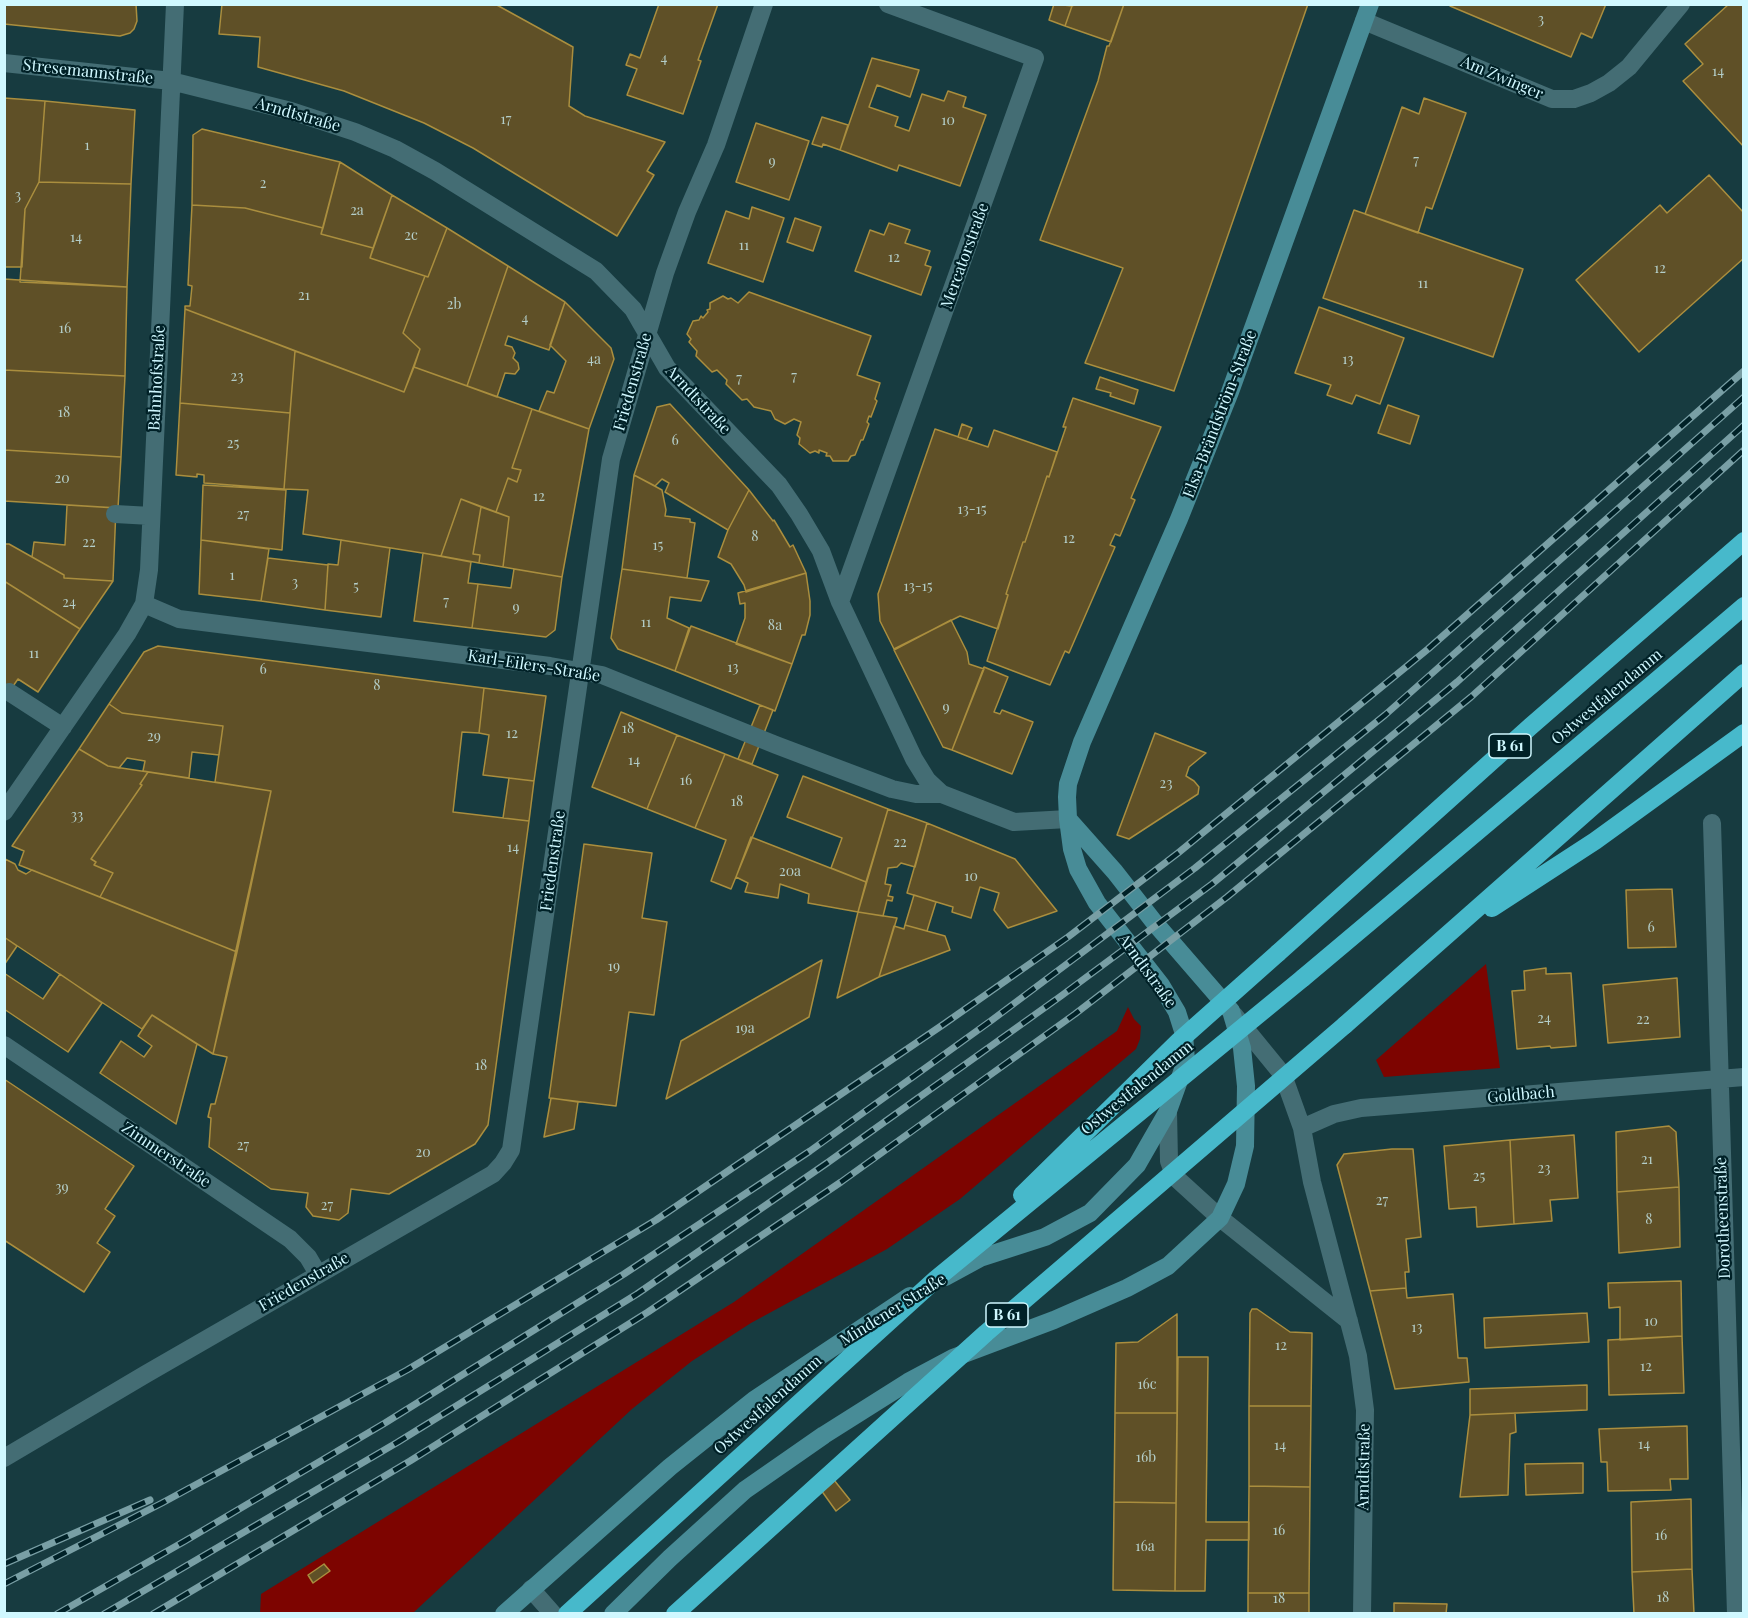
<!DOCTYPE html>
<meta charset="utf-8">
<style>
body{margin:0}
#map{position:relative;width:1748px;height:1618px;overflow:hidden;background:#173b40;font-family:"Playfair Display",serif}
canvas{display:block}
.frame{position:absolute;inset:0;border:6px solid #d0f8ff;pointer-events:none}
</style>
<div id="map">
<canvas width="1748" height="1618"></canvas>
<div class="frame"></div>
</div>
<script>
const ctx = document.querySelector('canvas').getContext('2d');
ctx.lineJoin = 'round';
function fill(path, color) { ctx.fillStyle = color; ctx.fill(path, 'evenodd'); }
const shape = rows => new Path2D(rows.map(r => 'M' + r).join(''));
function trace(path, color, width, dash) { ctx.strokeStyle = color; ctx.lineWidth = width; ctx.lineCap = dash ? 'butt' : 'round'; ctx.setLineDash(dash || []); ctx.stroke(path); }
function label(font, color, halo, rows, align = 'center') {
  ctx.font = font + ' "Playfair Display",serif'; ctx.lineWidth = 4.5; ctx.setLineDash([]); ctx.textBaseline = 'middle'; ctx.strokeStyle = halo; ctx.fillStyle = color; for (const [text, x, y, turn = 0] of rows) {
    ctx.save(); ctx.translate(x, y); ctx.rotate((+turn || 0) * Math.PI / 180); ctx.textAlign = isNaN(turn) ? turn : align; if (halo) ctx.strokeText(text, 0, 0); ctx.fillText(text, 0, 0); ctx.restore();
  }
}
const green = shape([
 [1486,964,1500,1068,1384,1077,1376,1060],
 [1128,1007,1134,1019,1141,1026,1140,1039,1136,1049,960,1199,887,1249,751,1323,692,1361,632,1409,413,1613,260,1614,261,1594,734,1302,1117,1031]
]);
const building = shape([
 [4,4,136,4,137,21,134,29,130,33,120,36,4,24,4,4],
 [222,4,495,4,573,47,569,106,585,116,665,142,647,171,654,175,617,236,473,148,424,123,344,91,258,67,260,37,219,34,222,4],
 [659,4,718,4,698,60,701,61,683,114,627,95,637,69,626,65,630,54,640,58,659,4],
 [1054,4,1072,6,1065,26,1049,20,1054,4],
 [1076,4,1124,4,1111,42,1065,26,1072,6,1076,4],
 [1124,4,1308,4,1174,391,1085,363,1123,268,1040,240,1098,81,1107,46,1109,46,1124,4],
 [1451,4,1606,4,1592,38,1581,33,1571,57,1450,6,1451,4],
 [1729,4,1744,4,1744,147,1683,81,1703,64,1685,44,1729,4],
 [872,58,919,70,910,97,877,85,869,107,898,117,895,126,909,131,922,94,944,101,948,91,966,97,963,107,986,115,960,186,899,165,897,171,840,150,872,58],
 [4,98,45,101,39,182,25,209,22,267,4,267,4,98],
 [1424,98,1466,113,1432,209,1426,207,1418,233,1365,214,1402,107,1419,114,1424,98],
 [45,101,135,110,131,184,39,182,45,101],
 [822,117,848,125,840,150,823,144,822,147,812,144,822,117],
 [756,123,809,141,789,200,736,182,756,123],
 [202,129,340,162,323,228,245,208,192,205,193,135,202,129],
 [340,162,392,195,373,248,321,234,340,162],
 [1709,175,1744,213,1744,258,1639,352,1576,280,1660,205,1667,213,1709,175],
 [39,182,131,184,127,287,20,282,25,209,39,182],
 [392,195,447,228,428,277,370,258,392,195],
 [192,205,245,208,323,228,321,234,373,248,370,258,425,276,403,333,420,349,404,392,185,309,185,306,190,306,192,286,188,285,192,205],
 [752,207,784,218,763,282,708,263,726,211,749,219,752,207],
 [1354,210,1523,269,1493,357,1323,298,1354,210],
 [795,218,821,227,813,251,787,242,795,218],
 [889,223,910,230,905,243,930,251,925,265,931,267,921,295,855,271,870,230,884,235,889,223],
 [447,228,508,266,467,386,414,367,420,349,403,333,425,276,428,277,447,228],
 [508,266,565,302,549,350,508,336,505,345,512,347,515,353,513,358,518,363,519,369,515,374,505,373,497,397,467,386,508,266],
 [4,279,127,287,125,376,4,370,4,279],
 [749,292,871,336,857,375,880,383,875,399,877,401,871,417,869,416,867,422,869,424,863,440,861,440,855,455,851,456,848,461,833,461,830,456,826,456,827,453,819,450,819,453,815,451,810,453,799,444,800,438,797,435,801,422,794,419,785,424,775,419,771,411,754,407,747,399,742,400,726,384,727,380,717,370,712,372,696,356,697,351,689,342,691,339,687,334,693,321,699,320,701,316,703,318,708,312,707,310,710,309,710,303,723,296,728,299,731,298,738,303,749,292],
 [565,302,611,348,614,359,589,429,539,411,547,391,554,393,566,361,550,345,565,302],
 [1319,307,1404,338,1380,404,1356,395,1352,404,1327,395,1331,385,1295,373,1319,307],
 [185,309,295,351,290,413,180,403,185,309],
 [295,351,404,392,414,367,532,409,512,468,521,470,517,482,508,478,496,512,461,499,441,556,303,534,308,490,284,489,295,351],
 [4,370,125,376,121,457,4,450,4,370],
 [1100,377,1138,390,1134,404,1110,396,1111,393,1096,389,1100,377],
 [1073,398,1161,427,1131,498,1135,500,1120,536,1115,534,1110,545,1115,547,1069,653,1065,651,1050,685,987,661,1008,595,1006,594,1023,542,1025,542,1047,476,1049,477,1066,427,1063,427,1073,398],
 [180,403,290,413,284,489,204,483,204,475,197,474,197,477,176,475,180,403],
 [670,404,749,490,728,530,665,492,669,483,662,479,655,486,634,475,657,407,670,404],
 [1388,405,1419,416,1410,444,1378,433,1388,405],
 [532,409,589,429,562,577,503,567,509,517,496,512,508,478,517,482,521,470,512,468,532,409],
 [962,424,972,428,967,440,958,437,962,424],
 [935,429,988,447,994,430,1057,452,1049,477,1047,476,1025,542,1023,542,1006,594,1008,595,998,629,960,616,894,649,880,621,878,594,935,429],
 [4,450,121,457,118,508,4,501,4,450],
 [634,475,662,490,666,510,665,516,690,519,690,522,695,523,687,578,622,569,634,475],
 [203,485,286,490,282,550,201,540,203,485],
 [749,490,773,521,774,520,790,547,793,545,806,573,746,592,744,585,731,564,718,557,728,530,749,490],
 [461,499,481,507,473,554,480,555,479,563,441,556,461,499],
 [67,505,116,508,113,581,64,578,64,575,32,557,34,542,65,545,67,505],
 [481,507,509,517,503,567,479,563,480,555,473,554,481,507],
 [201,540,269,549,261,601,199,594,201,540],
 [341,540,390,548,381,617,325,610,328,564,338,565,341,540],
 [4,544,9,544,64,575,64,578,113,581,80,629,4,581,4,544],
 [423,553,471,562,468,583,478,584,472,628,414,621,423,553],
 [268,558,328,565,325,610,261,601,268,558],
 [514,569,562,577,555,630,546,637,472,628,478,584,511,588,514,569],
 [622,569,709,581,701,601,670,597,667,618,689,628,675,671,618,649,611,638,622,569],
 [806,573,810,601,810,615,805,635,802,635,792,664,736,644,745,618,745,603,740,604,738,593,806,573],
 [4,581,80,629,38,692,18,679,4,699,4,581],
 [951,620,967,652,969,664,984,669,952,750,943,747,894,650,951,620],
 [691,626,792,664,775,711,675,671,691,626],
 [158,646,484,688,479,733,462,732,453,812,529,821,488,1125,475,1144,389,1194,351,1189,348,1213,339,1220,313,1216,306,1207,308,1193,271,1189,209,1147,211,1118,208,1117,211,1104,215,1104,227,1057,213,1054,271,791,215,782,223,726,122,713,109,704,144,652,158,646],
 [984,667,1008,677,994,712,1000,714,1002,710,1033,722,1012,774,952,750,984,667],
 [484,688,546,696,534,781,483,775,489,735,479,733,484,688],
 [109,704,122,713,223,726,219,755,192,752,189,778,143,771,145,761,127,758,119,768,108,766,79,749,109,704],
 [760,705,773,710,752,764,738,759,760,705],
 [621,712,677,735,647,809,592,787,621,712],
 [1155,733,1206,753,1189,767,1186,776,1194,781,1199,787,1198,794,1129,839,1117,835,1155,733],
 [677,735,725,754,695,828,647,809,677,735],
 [79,749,108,766,148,772,140,784,142,785,91,859,96,862,94,865,113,873,100,897,19,865,24,851,12,846,79,749],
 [725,754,778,775,731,889,711,881,726,840,695,828,725,754],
 [148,772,271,791,237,952,100,897,113,873,94,865,96,862,91,859,142,785,140,784,148,772],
 [803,776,888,809,866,882,831,868,842,838,787,817,803,776],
 [509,778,534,781,529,821,503,818,509,778],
 [888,809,927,823,915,867,901,863,897,867,888,868,885,884,891,885,888,896,893,897,892,901,887,900,883,916,858,912,888,809],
 [927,823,1015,859,1057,911,1008,928,994,910,999,893,980,887,971,918,952,912,953,907,907,893,927,823],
 [751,837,866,882,858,912,808,903,809,894,780,884,778,898,745,892,748,883,736,877,751,837],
 [584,844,652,853,642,918,667,922,654,1015,629,1012,616,1106,549,1098,584,844],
 [5,859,15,864,18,870,26,874,32,870,237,952,213,1054,152,1015,142,1029,4,937,5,859],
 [1672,889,1676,947,1628,948,1626,890,1672,889],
 [914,895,936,902,927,931,905,925,914,895],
 [858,912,897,918,879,977,837,998,858,912],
 [905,925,945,936,950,950,879,977,894,926,904,929,905,925],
 [4,937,17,946,4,965,4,937],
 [822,960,809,1017,666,1099,681,1041,822,960],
 [1546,968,1546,974,1571,973,1576,1046,1551,1048,1550,1046,1517,1049,1512,991,1525,990,1524,971,1546,968],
 [4,973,43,999,60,974,102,1003,68,1052,4,1009,4,973],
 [1677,978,1680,1037,1608,1043,1603,985,1677,978],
 [152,1015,197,1044,176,1124,100,1073,121,1041,144,1057,152,1046,138,1036,152,1015],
 [4,1079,134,1166,105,1209,115,1216,97,1243,110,1252,84,1292,4,1240,4,1079],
 [551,1098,578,1102,574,1129,544,1137,551,1098],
 [1669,1126,1676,1132,1679,1187,1617,1192,1616,1132,1669,1126],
 [1574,1135,1578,1198,1550,1200,1552,1221,1514,1224,1510,1140,1574,1135],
 [1510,1140,1514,1224,1477,1227,1476,1207,1449,1209,1444,1146,1510,1140],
 [1392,1149,1413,1149,1421,1237,1406,1239,1409,1272,1405,1272,1406,1288,1370,1291,1337,1165,1344,1154,1392,1149],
 [1679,1187,1680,1247,1619,1253,1617,1192,1679,1187],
 [1681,1281,1682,1336,1620,1340,1620,1307,1609,1308,1608,1283,1681,1281],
 [1406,1288,1407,1298,1453,1294,1458,1358,1467,1358,1469,1382,1395,1389,1370,1291,1406,1288],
 [1252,1309,1257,1309,1290,1332,1312,1333,1311,1406,1249,1406,1250,1313,1252,1309],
 [1587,1313,1589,1342,1485,1348,1484,1318,1587,1313],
 [1177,1314,1177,1413,1115,1413,1116,1343,1138,1342,1177,1314],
 [1682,1336,1684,1393,1609,1395,1608,1340,1682,1336],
 [1178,1357,1208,1357,1206,1522,1249,1522,1249,1540,1206,1540,1205,1591,1175,1591,1178,1357],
 [1587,1385,1587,1410,1470,1415,1470,1389,1587,1385],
 [1249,1406,1311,1406,1310,1487,1249,1486,1249,1406],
 [1115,1413,1177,1413,1176,1503,1114,1502,1115,1413],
 [1515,1413,1516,1432,1510,1434,1508,1495,1460,1497,1470,1415,1515,1413],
 [1687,1426,1688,1479,1670,1479,1671,1490,1608,1491,1607,1462,1601,1462,1599,1429,1687,1426],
 [1583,1463,1583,1493,1526,1495,1525,1464,1583,1463],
 [834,1480,850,1500,836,1511,821,1490,834,1480],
 [1249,1486,1310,1487,1309,1593,1248,1593,1249,1486],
 [1691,1499,1692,1569,1632,1572,1631,1502,1691,1499],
 [1114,1502,1176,1503,1175,1591,1113,1590,1114,1502],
 [324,1564,330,1571,313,1583,308,1575,324,1564],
 [1692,1569,1694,1614,1634,1614,1632,1572,1692,1569],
 [1248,1593,1309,1593,1309,1614,1248,1614,1248,1593],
 [1394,1603,1447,1604,1446,1614,1394,1614,1394,1603]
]);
const street = shape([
 [1364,21,1552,99,1574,99,1591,93,1609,83,1629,67,1681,4],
 [4,63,171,81,291,111,355,132,395,149,435,171,596,271,633,309,667,368,779,485,799,514,821,551,840,602,914,759,927,780,942,794,1014,822,1068,819],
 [115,514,151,516],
 [840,602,1035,58,888,4],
 [144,604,179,619,550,666,602,675,776,745,892,789,916,794,942,794],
 [9,692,63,727],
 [4,812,127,634,144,604,149,570,175,4],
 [1712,823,1736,1614],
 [1234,1015,1283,1075,1302,1128,1312,1182,1358,1356,1365,1410,1362,1614],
 [4,1045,290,1239,308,1257,318,1274],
 [1168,1111,1169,1161,1175,1177,1220,1218,1349,1321],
 [1302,1128,1334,1114,1361,1108,1744,1077],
 [4,1458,146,1374,493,1174,503,1163,511,1150,611,459,665,273,687,212,716,145,764,4],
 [531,1589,553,1614]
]);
const secondary = shape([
 [945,1277,980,1258,1045,1237,1090,1213,1137,1165,1168,1111,1186,1061,1184,1034,1177,1012,1161,985,1097,903,1078,869,1072,849,1068,819,1067,797,1068,784,1082,742,1179,519,1230,392,1370,4],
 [504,1614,670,1467,754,1400,910,1296],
 [613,1614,670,1558,745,1490,824,1435,908,1382,953,1358,1054,1320,1127,1288,1168,1266,1220,1218,1236,1184,1245,1146,1246,1086,1242,1048,1231,1011,1154,922,1115,872,1068,819]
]);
const highway = shape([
 [1492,908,1595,841,1744,733],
 [1278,953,1531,726,1744,541],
 [1303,978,1655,682,1744,606],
 [1345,1025,1744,673]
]);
const rail = shape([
 [4,1564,150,1500],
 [4,1584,162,1503,407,1370,656,1220,944,1024,1068,937,1178,853,1428,649,1744,371],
 [57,1614,185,1541,385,1423,624,1274,810,1151,992,1020,1195,868,1385,715,1744,397],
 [104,1614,398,1442,637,1294,827,1163,1061,996,1212,884,1457,682,1744,425],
 [153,1614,410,1461,648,1312,841,1182,1075,1014,1227,897,1471,697,1744,450]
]);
const highwayBridge = shape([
 [1022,1195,1179,1041,1278,953],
 [567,1614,936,1279,1303,978],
 [675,1614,986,1333,1345,1025]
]);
const numberNames = [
 ["3",1541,20],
 ["4",664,59],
 ["14",1718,72],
 ["17",506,120],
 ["10",948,121],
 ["1",87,146],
 ["7",1416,161],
 ["9",772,162],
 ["2",263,184],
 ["3",18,196],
 ["2a",357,211],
 ["2c",411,236],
 ["14",76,238],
 ["11",744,246],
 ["12",894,258],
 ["12",1660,269],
 ["11",1423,284],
 ["21",304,296],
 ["2b",454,305],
 ["4",525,319],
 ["16",65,329],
 ["4a",594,360],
 ["13",1348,360],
 ["23",237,377],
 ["7",794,377],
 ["7",739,379],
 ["18",64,413],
 ["6",675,441],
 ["25",233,444],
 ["20",62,479],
 ["12",539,497],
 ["13-15",972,510],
 ["27",243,515],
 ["8",755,537],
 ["12",1069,539],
 ["22",89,543],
 ["15",658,546],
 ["1",232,576],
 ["3",295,583],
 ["5",356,587],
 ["13-15",918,587],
 ["7",446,602],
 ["24",69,603],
 ["9",516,608],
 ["11",646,623],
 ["8a",775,626],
 ["11",34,654],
 ["13",733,668],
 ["6",263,670],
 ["8",377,686],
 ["9",946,708],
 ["18",628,729],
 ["12",512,734],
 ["29",154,737],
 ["14",634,761],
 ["16",686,781],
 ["23",1166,784],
 ["18",737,802],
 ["33",77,816],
 ["22",900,843],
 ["14",513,848],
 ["20a",790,872],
 ["10",971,877],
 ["6",1651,928],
 ["19",614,967],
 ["24",1544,1019],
 ["22",1643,1020],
 ["19a",745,1029],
 ["18",481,1066],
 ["27",243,1146],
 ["20",423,1153],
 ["21",1647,1160],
 ["23",1544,1169],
 ["25",1479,1177],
 ["39",62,1188],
 ["27",1382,1201],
 ["27",327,1206],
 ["8",1649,1220],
 ["10",1651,1322],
 ["13",1417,1328],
 ["12",1281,1346],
 ["12",1646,1367],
 ["16c",1147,1385],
 ["14",1644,1445],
 ["14",1280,1446],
 ["16b",1146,1458],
 ["16",1279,1531],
 ["16",1661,1536],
 ["16a",1145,1547],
 ["18",1663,1598],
 ["18",1279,1599]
];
const shields = [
 [1510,746,42],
 [1007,1315,42]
];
const shieldNames = [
 ["B 61",1510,746],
 ["B 61",1007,1315]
];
const streetNames = [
 ["Stresemannstraße",88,72,6],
 ["Am Zwinger",1502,78,23],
 ["Arndtstraße",298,115,16],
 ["Mercatorstraße",965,256,-70],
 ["Bahnhofstraße",157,378,-87],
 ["Friedenstraße",633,382,-74],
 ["Arndtstraße",698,400,47],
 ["Elsa-Brändström-Straße",1220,414,-69],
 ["Karl-Eilers-Straße",534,666,9],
 ["Ostwestfalendamm",1607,697,-40],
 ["Friedenstraße",553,861,-82],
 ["Arndtstraße",1147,971,54],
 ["Ostwestfalendamm",1137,1088,-39],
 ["Goldbach",1521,1095,-5],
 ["Zimmerstraße",166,1155,34],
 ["Dorotheenstraße",1723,1218,-92],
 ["Friedenstraße",304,1282,-30],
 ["Mindener Straße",893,1310,-32],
 ["Ostwestfalendamm",768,1405,-42],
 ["Arndtstraße",1364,1467,-89]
];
fill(green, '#7d0400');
fill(building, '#5f5027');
trace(building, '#aa8e3e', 1.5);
trace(street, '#446d74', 18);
trace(secondary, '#488c97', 18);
trace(highway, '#47b9cb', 18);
trace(rail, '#799fa5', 7);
trace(rail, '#002127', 4.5, [14]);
trace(highwayBridge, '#47b9cb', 18);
label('14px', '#b4cec9', null, numberNames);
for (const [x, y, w] of shields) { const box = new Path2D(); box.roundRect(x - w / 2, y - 12, w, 24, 4.5); ctx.fillStyle = '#002127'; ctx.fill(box); trace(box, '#d0f8ff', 1.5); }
label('bold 15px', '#d0f8ff', null, shieldNames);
label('16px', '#d0f8ff', '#002127', streetNames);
</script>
